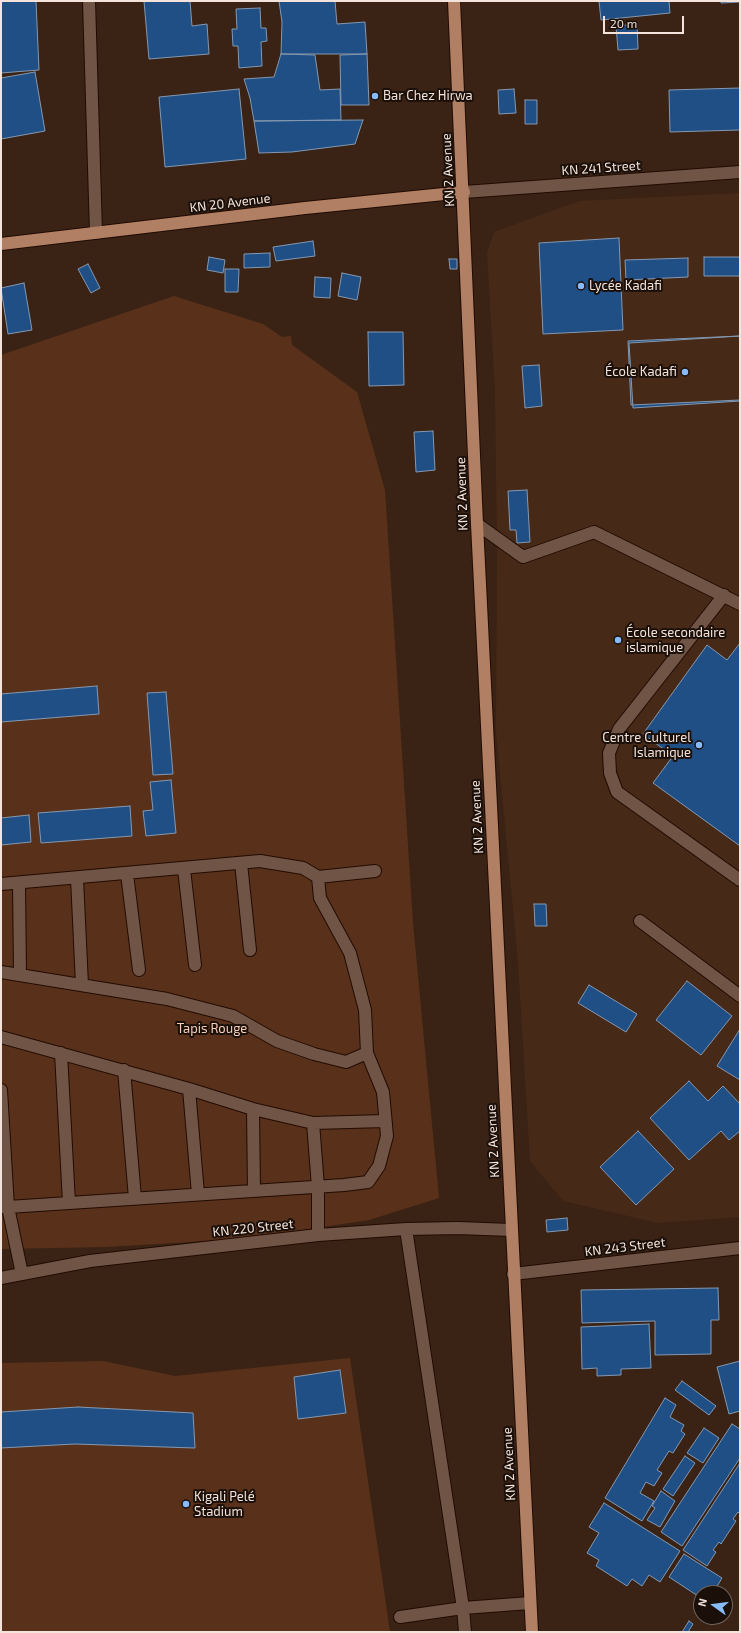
<!DOCTYPE html>
<meta charset="utf-8">
<style>
body{margin:0}
#map{position:relative;width:741px;height:1633px;overflow:hidden;background:#3a2315;font-family:"Exo 2",sans-serif}
canvas{display:block}
.frame{position:absolute;inset:0;border:2px solid #f3e3da;pointer-events:none}
.north{position:absolute;left:693px;top:1585px;width:40px;height:40px;box-sizing:border-box;background:#1a0f09;border:1px solid #71645d;border-radius:50%;rotate:284deg;font-size:11px;font-weight:700;line-height:16px;text-align:center;color:#f3e3da}
.north::after{content:'';display:block;margin:auto;width:14px;height:18px;background:#87bbfb;clip-path:polygon(50% 0,100% 100%,50% 72%,0 100%)}
.scale{position:absolute;left:603px;top:16px;width:81px;height:18px;box-sizing:border-box;border:2px solid #f3e3da;border-top:0;padding-left:5px;font-size:12px;line-height:14px;white-space:nowrap;color:#f3e3da;-webkit-text-stroke:3px #1a0f09;paint-order:stroke}
</style>
<div id="map">
<canvas width="741" height="1633"></canvas>
<div class="frame"></div>
<div class="north">N</div>
<div class="scale">20 m</div>
</div>
<script>
const ctx = document.querySelector('canvas').getContext('2d');
ctx.lineJoin = 'round';
function fill(path, color) { ctx.fillStyle = color; ctx.fill(path, 'evenodd'); }
const shape = rows => new Path2D(rows.map(r => 'M' + r).join(''));
function trace(path, color, width, dash) { ctx.strokeStyle = color; ctx.lineWidth = width; ctx.lineCap = dash ? 'butt' : 'round'; ctx.setLineDash(dash || []); ctx.stroke(path); }
function label(font, color, halo, rows, align = 'center') {
  ctx.font = font + ' "Exo 2",sans-serif'; ctx.lineWidth = 4; ctx.setLineDash([]); ctx.textBaseline = 'middle'; ctx.strokeStyle = halo; ctx.fillStyle = color; for (const [text, x, y, turn = 0] of rows) {
    ctx.save(); ctx.translate(x, y); ctx.rotate((+turn || 0) * Math.PI / 180); ctx.textAlign = isNaN(turn) ? turn : align; if (halo) ctx.strokeText(text, 0, 0); ctx.fillText(text, 0, 0); ctx.restore();
  }
}
const built = shape([
 [740,193,740,1217,658,1223,563,1201,530,1161,518,961,496,731,497,549,495,389,487,253,494,232,579,201]
]);
const green = shape([
 [174,296,263,324,282,337,291,336,292,345,357,392,385,490,413,923,439,1198,369,1220,243,1239,105,1247,1,1249,1,355],
 [350,1358,390,1632,1,1632,1,1363,103,1361,175,1376]
]);
const building = shape([
 [1,1,36,1,39,70,1,73,1,1],
 [144,1,190,1,192,26,207,24,209,54,149,59,144,1],
 [279,1,335,1,337,24,365,22,367,54,281,54,282,22,279,1],
 [599,1,669,1,670,13,601,20,599,1],
 [721,1,740,1,740,2,721,3,721,1],
 [260,8,261,28,266,28,267,41,261,42,262,66,239,68,238,46,233,46,232,29,237,29,236,9,260,8],
 [637,24,638,49,618,50,616,26,637,24],
 [281,54,315,55,320,90,340,89,341,120,254,121,250,98,244,79,274,77,281,54],
 [367,54,369,105,341,105,340,55,367,54],
 [35,72,45,131,1,139,1,78,35,72],
 [740,88,740,130,670,132,669,90,740,88],
 [239,89,246,159,165,167,159,97,239,89],
 [514,89,516,113,499,114,498,90,514,89],
 [525,100,537,100,537,124,525,124,525,100],
 [363,120,355,144,292,152,259,153,254,121,363,120],
 [619,238,623,330,543,334,539,243,619,238],
 [313,241,315,256,276,261,273,247,313,241],
 [270,253,270,267,244,268,244,254,270,253],
 [209,257,225,260,223,273,207,270,209,257],
 [704,257,740,257,740,276,704,276,704,257],
 [688,258,688,277,626,280,625,260,688,258],
 [449,259,457,259,457,269,450,269,449,259],
 [88,264,100,288,91,293,78,269,88,264],
 [225,269,239,269,238,292,225,292,225,269],
 [342,273,361,277,357,300,338,296,342,273],
 [315,277,331,278,330,298,314,297,315,277],
 [24,283,32,330,8,334,1,288,24,283],
 [368,332,403,332,404,385,369,386,368,332],
 [740,336,740,401,633,408,629,343,740,336],
 [740,336,740,400,631,405,628,341,740,336],
 [539,365,542,406,525,408,522,366,539,365],
 [433,431,435,470,416,472,414,432,433,431],
 [527,490,530,542,517,543,516,530,510,530,508,491,527,490],
 [740,643,740,846,653,783,673,756,643,734,707,645,727,660,740,643],
 [97,686,99,714,1,722,1,694,97,686],
 [166,692,173,774,153,775,147,693,166,692],
 [171,780,176,833,146,836,143,811,153,810,150,782,171,780],
 [130,806,132,836,41,843,38,813,130,806],
 [29,815,31,842,1,845,1,818,29,815],
 [534,904,546,904,547,926,535,926,534,904],
 [687,981,732,1016,701,1055,656,1020,687,981],
 [589,985,637,1014,626,1032,578,1003,589,985],
 [740,1029,740,1080,717,1066,740,1029],
 [689,1081,708,1101,723,1086,740,1104,740,1131,729,1140,721,1131,689,1160,650,1118,689,1081],
 [638,1131,674,1169,636,1205,600,1167,638,1131],
 [567,1218,568,1230,547,1232,546,1220,567,1218],
 [718,1288,719,1320,711,1320,711,1354,655,1355,655,1321,582,1323,581,1290,718,1288],
 [649,1324,651,1368,621,1369,621,1375,597,1376,597,1368,582,1369,581,1327,649,1324],
 [740,1361,740,1411,729,1414,717,1367,740,1361],
 [340,1370,346,1413,298,1419,294,1377,340,1370],
 [682,1381,716,1406,709,1415,675,1390,682,1381],
 [665,1398,676,1405,670,1417,684,1425,681,1431,685,1434,673,1453,669,1451,657,1470,662,1473,654,1486,646,1482,640,1493,654,1501,642,1521,605,1498,665,1398],
 [78,1407,193,1413,195,1448,75,1444,1,1448,1,1412,78,1407],
 [732,1424,740,1429,740,1458,682,1546,661,1532,732,1424],
 [704,1428,719,1438,703,1463,687,1453,704,1428],
 [685,1456,695,1463,673,1496,663,1489,685,1456],
 [740,1463,740,1514,738,1512,733,1519,736,1521,721,1544,719,1542,713,1550,716,1552,707,1566,683,1550,740,1463],
 [661,1491,675,1501,660,1527,647,1520,655,1508,652,1506,661,1491],
 [604,1503,680,1551,660,1582,649,1575,642,1586,632,1579,627,1586,596,1566,599,1560,587,1553,599,1533,589,1527,604,1503],
 [684,1554,722,1578,713,1593,701,1593,701,1598,669,1577,684,1554],
 [689,1621,693,1624,688,1632,682,1632,689,1621]
]);
const minor = shape([
 [89,1,96,233],
 [464,192,740,172],
 [477,524,523,557,594,532,740,604],
 [724,595,619,729,609,753,610,773,617,792,740,880],
 [241,863,250,950],
 [184,869,195,965],
 [127,874,139,970],
 [77,878,82,985],
 [19,883,20,975],
 [1,884,260,861,303,868,318,877],
 [640,921,740,996],
 [1,972,167,999,233,1016,277,1041,314,1054,346,1062,367,1053,365,1010,350,953,320,898,318,877,375,871],
 [1,1037,189,1089,253,1109,313,1123,385,1121],
 [61,1053,69,1203],
 [124,1070,135,1198],
 [189,1089,198,1194],
 [1,1090,8,1207,344,1185,368,1182,379,1166,387,1136,383,1092,367,1053],
 [253,1109,254,1191],
 [313,1123,318,1187,318,1235],
 [1,1207,8,1207,22,1274],
 [513,1274,740,1248],
 [1,1278,90,1261,318,1235,406,1229,458,1228,511,1230],
 [400,1617,463,1608,406,1229],
 [465,1632,463,1608,530,1603]
]);
const major = shape([
 [454,1,477,524,532,1632],
 [1,244,305,208,464,192]
]);
const markers = [
 [375,96,4,"#87bbfb"],
 [581,286,4,"#87bbfb"],
 [685,372,4,"#87bbfb"],
 [618,640,4,"#87bbfb"],
 [699,745,4,"#87bbfb"],
 [186,1504,4,"#87bbfb"]
];
const poiNames = [
 ["Bar Chez Hirwa",383,96],
 ["Lycée Kadafi",589,286],
 ["École Kadafi",677,372,"right"],
 ["École secondaire",626,633],
 ["islamique",626,648],
 ["Centre Culturel",691,738,"right"],
 ["Islamique",691,753,"right"],
 ["Kigali Pelé",194,1497],
 ["Stadium",194,1512]
];
const streetNames = [
 ["KN 241 Street",601,168,-4],
 ["KN 2 Avenue",448,170,-93],
 ["KN 20 Avenue",230,203,-7],
 ["KN 2 Avenue",462,494,-92],
 ["KN 2 Avenue",477,817,-93],
 ["KN 2 Avenue",493,1141,-93],
 ["KN 220 Street",253,1228,-6],
 ["KN 243 Street",625,1247,-7],
 ["KN 2 Avenue",509,1464,-93]
];
const parkNames = [
 ["Tapis Rouge",212,1029]
];
fill(built, '#472917');
fill(green, '#59311a');
fill(building, '#204f86');
trace(building, '#8498b0', 1);
trace(minor, '#210b02', 14);
trace(major, '#210b02', 14);
trace(minor, '#705546', 12);
trace(major, '#b18064', 12);
for (const [x, y, r, color] of markers) { const dot = new Path2D(); dot.arc(x, y, r, 0, 2 * Math.PI); ctx.fillStyle = color; ctx.fill(dot); trace(dot, '#1a0f09', 1.5); }
label('13px', '#f3e3da', '#1a0f09', poiNames, 'left');
label('13px', '#f3e3da', '#1a0f09', streetNames);
label('13px', '#f7cfb9', '#1a0f09', parkNames);
</script>
